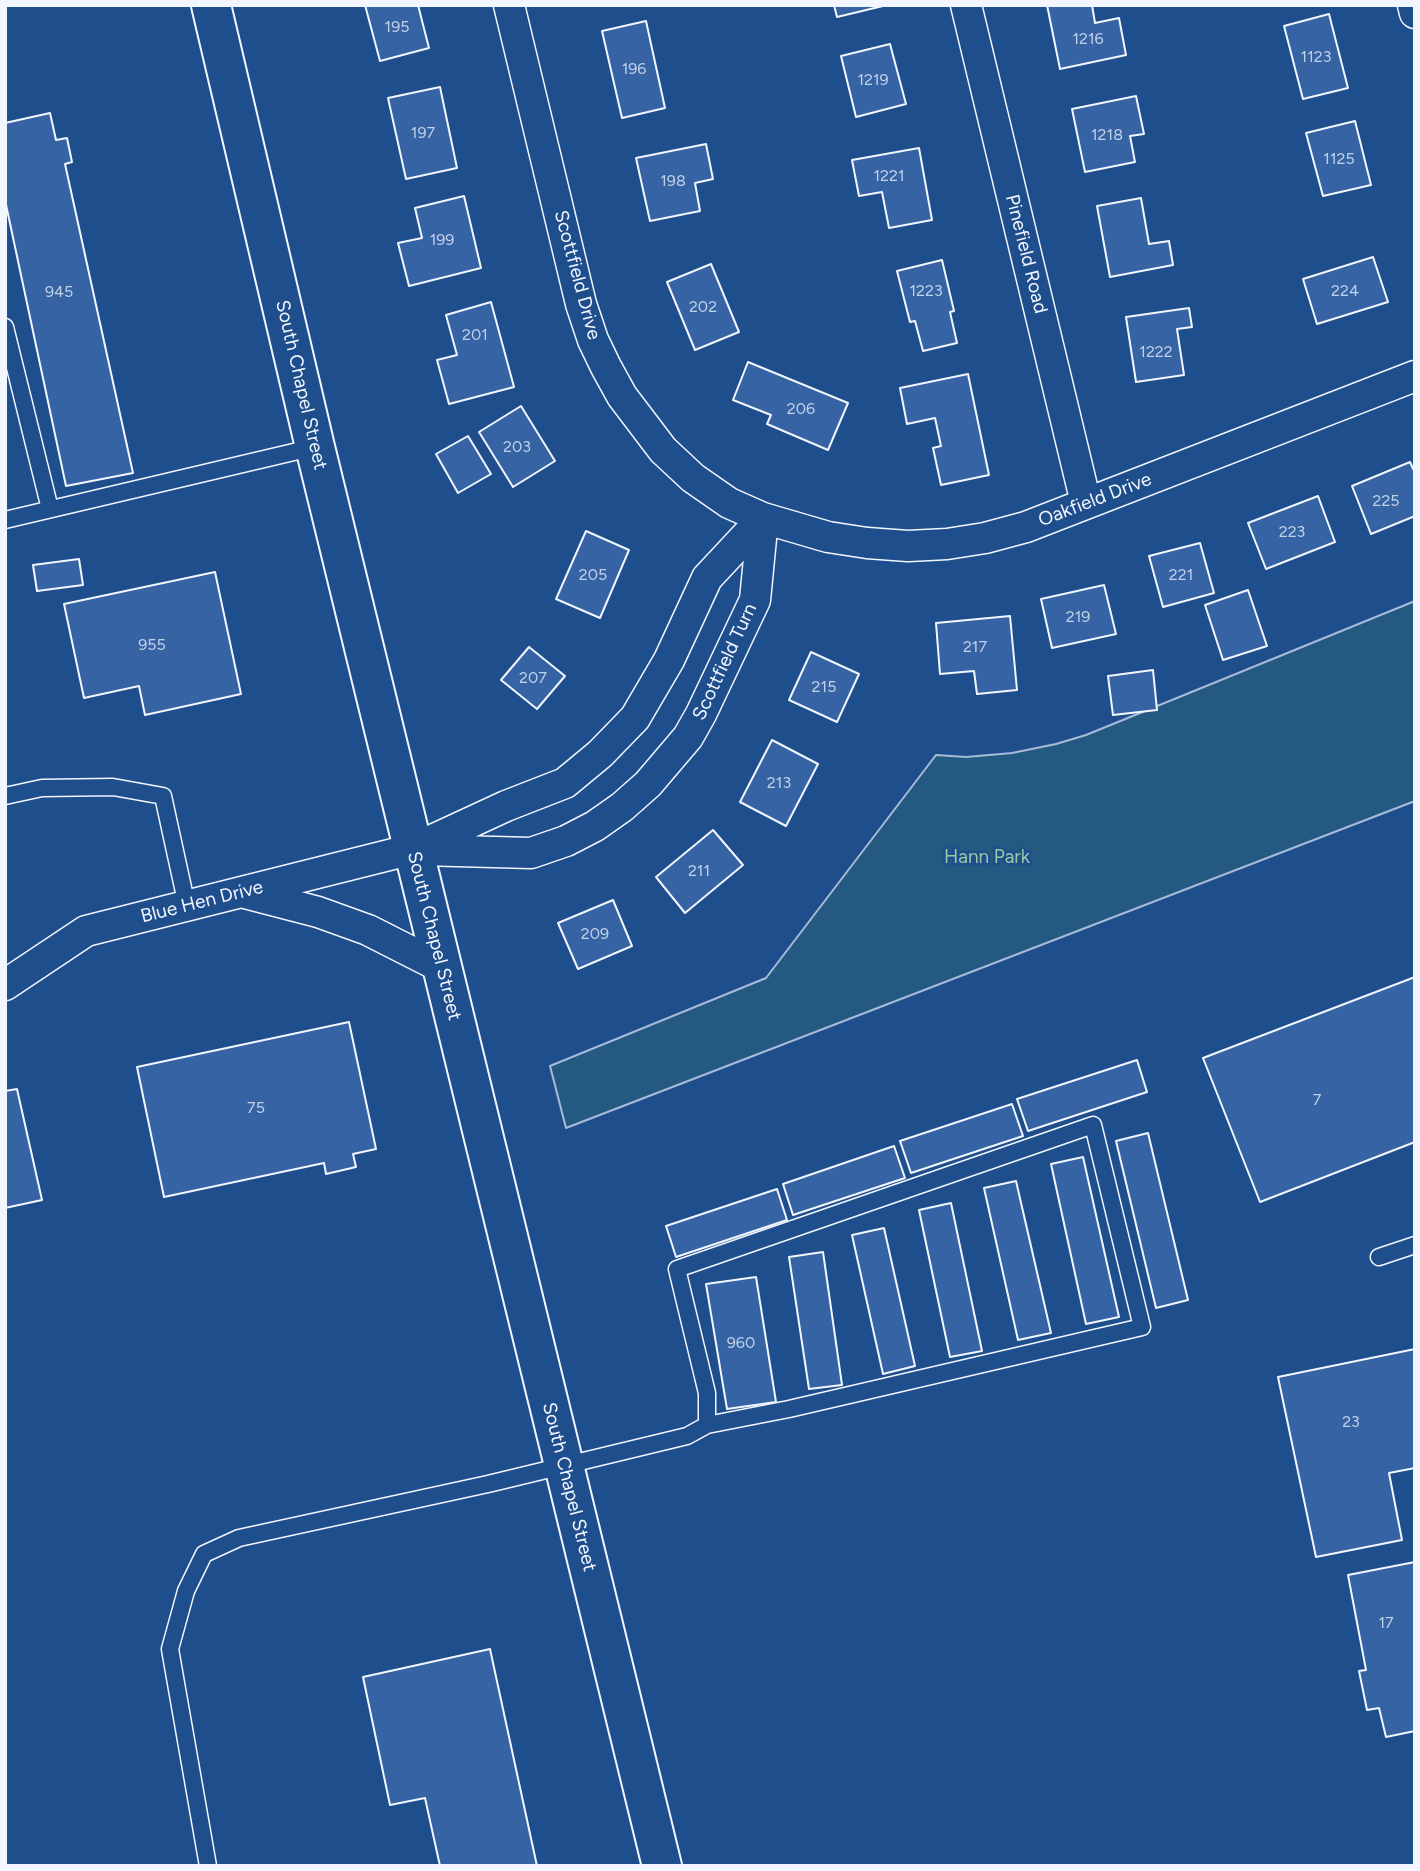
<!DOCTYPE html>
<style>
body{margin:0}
#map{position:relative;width:1420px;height:1871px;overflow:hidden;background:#1f4e8c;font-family:Figtree,sans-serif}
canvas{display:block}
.frame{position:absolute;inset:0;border:7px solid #f2f6ff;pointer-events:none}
</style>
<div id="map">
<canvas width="1420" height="1871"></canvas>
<div class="frame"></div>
</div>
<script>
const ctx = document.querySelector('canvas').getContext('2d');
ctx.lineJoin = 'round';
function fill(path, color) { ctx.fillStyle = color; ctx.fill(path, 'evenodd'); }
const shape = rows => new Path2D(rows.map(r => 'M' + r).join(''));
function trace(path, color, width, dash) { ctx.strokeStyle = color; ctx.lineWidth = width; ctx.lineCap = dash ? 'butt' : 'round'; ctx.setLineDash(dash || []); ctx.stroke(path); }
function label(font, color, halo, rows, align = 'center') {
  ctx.font = font + ' Figtree,sans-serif'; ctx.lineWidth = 5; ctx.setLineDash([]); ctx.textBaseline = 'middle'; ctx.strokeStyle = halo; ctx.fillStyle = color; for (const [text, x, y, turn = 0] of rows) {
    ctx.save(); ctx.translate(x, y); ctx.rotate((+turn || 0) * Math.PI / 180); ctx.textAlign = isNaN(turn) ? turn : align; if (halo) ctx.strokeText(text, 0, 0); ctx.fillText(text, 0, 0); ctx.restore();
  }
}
const green = shape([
 [1415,601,1415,801,566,1128,550,1066,766,978,936,755,966,757,1012,753,1056,744,1086,735,1415,601]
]);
const building = shape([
 [365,5,418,5,429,48,380,61,365,5],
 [834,5,882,5,883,6,837,17,834,5],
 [1047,5,1092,5,1095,23,1119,18,1126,55,1060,69,1047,5],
 [1329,14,1348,88,1303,99,1284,26,1329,14],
 [646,21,665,108,622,118,602,31,646,21],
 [890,44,906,104,856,117,841,56,890,44],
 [440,87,457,168,406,179,388,98,440,87],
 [1136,96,1144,134,1130,136,1135,162,1085,172,1072,109,1136,96],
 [50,113,56,140,67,138,72,162,65,164,133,473,66,486,5,200,5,123,50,113],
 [1355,121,1371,185,1323,196,1306,133,1355,121],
 [706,144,713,179,695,183,700,211,650,221,636,158,706,144],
 [919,148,932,220,889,228,882,192,859,196,852,160,919,148],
 [464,196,481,268,409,286,398,243,422,238,415,208,464,196],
 [1141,198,1149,244,1169,241,1173,265,1110,277,1097,206,1141,198],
 [1373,257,1388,302,1317,324,1303,279,1373,257],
 [942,260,954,311,950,312,957,343,923,351,915,321,910,322,897,271,942,260],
 [711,264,739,332,695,350,667,282,711,264],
 [491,302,514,387,449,404,437,360,457,355,446,315,491,302],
 [1189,308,1192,327,1177,329,1184,375,1136,382,1126,317,1189,308],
 [748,362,848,403,828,450,767,424,771,415,733,400,748,362],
 [968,374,989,475,941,485,933,448,941,446,935,418,907,424,900,388,968,374],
 [521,406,555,461,513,487,479,432,521,406],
 [468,436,491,474,458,493,436,454,468,436],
 [1410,462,1415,473,1415,516,1371,534,1352,486,1410,462],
 [1318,496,1335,542,1266,569,1248,523,1318,496],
 [586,531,629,550,600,618,556,599,586,531],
 [1200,543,1214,593,1163,607,1149,556,1200,543],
 [79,559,83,585,37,591,33,565,79,559],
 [215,572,241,694,145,715,139,686,84,698,64,604,215,572],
 [1104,585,1116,634,1052,648,1041,599,1104,585],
 [1248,590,1267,646,1223,660,1205,605,1248,590],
 [1010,616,1017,690,977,694,974,671,940,674,936,623,1010,616],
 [529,647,565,676,537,709,501,680,529,647],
 [811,652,859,674,837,722,789,700,811,652],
 [1153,670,1157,710,1113,715,1108,676,1153,670],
 [772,740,818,764,786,826,740,802,772,740],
 [713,830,743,865,685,913,656,877,713,830],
 [613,900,632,946,578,969,558,923,613,900],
 [1415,977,1415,1142,1260,1202,1203,1058,1415,977],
 [349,1022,376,1149,353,1154,356,1167,326,1174,324,1163,164,1197,137,1067,349,1022],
 [1137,1060,1147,1092,1028,1131,1017,1099,1137,1060],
 [17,1089,42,1200,5,1208,5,1091,17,1089],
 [1012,1104,1023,1136,911,1173,900,1141,1012,1104],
 [1148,1133,1188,1300,1156,1308,1116,1141,1148,1133],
 [894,1146,905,1178,793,1215,783,1184,894,1146],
 [1083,1157,1119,1317,1086,1324,1051,1164,1083,1157],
 [1016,1181,1051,1333,1018,1340,984,1188,1016,1181],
 [777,1189,787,1220,676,1257,666,1226,777,1189],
 [951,1203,982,1351,950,1357,919,1210,951,1203],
 [884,1228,915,1366,883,1374,852,1235,884,1228],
 [823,1252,842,1385,809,1389,789,1257,823,1252],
 [756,1277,776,1402,727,1409,706,1284,756,1277],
 [1415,1349,1415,1468,1389,1473,1402,1540,1316,1557,1278,1377,1415,1349],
 [1415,1562,1415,1731,1386,1737,1379,1708,1367,1710,1359,1671,1366,1670,1348,1575,1415,1562],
 [490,1649,537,1866,440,1866,425,1798,390,1805,363,1677,490,1649]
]);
const lane = shape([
 [5,327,50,509],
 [5,520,315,447],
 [5,796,42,788,113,787,163,796,187,906],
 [1379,1257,1415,1245],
 [208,1866,170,1649,186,1591,204,1554,239,1538,488,1484,687,1436,707,1425,707,1393,677,1269,1093,1125,1142,1327,789,1409,707,1425]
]);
const street = shape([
 [509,5,581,304,593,340,606,367,622,396,663,450,693,478,729,503,763,518,828,537,867,543,908,546,947,544,985,538,1026,527,1415,376],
 [966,5,1086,503],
 [1413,5,1415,13],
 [420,850,531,853,566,841,595,826,622,807,648,784,688,737,701,714,755,600,763,518],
 [245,893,318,912,368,930,441,967],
 [5,985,86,931,413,849,506,806,565,783,600,754,635,718,669,660,707,578,763,518]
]);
const primary = shape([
 [211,5,315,447,662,1866]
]);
const numberNames = [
 ["195",397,27],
 ["1216",1088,39],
 ["1123",1316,57],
 ["196",634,69],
 ["1219",873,80],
 ["197",423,133],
 ["1218",1107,135],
 ["1125",1339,159],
 ["1221",889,176],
 ["198",673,181],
 ["199",442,240],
 ["1223",926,291],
 ["224",1345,291],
 ["945",59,292],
 ["202",703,307],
 ["201",475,335],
 ["1222",1156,352],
 ["206",801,409],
 ["203",517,447],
 ["225",1386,501],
 ["223",1292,532],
 ["205",593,575],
 ["221",1181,575],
 ["219",1078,617],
 ["955",152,645],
 ["217",975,647],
 ["207",533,678],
 ["215",824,687],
 ["213",779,783],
 ["211",699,871],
 ["209",595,934],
 ["7",1317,1100],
 ["75",256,1108],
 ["960",741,1343],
 ["23",1351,1422],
 ["17",1386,1623]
];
const streetNames = [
 ["Pinefield Road",1026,254,76],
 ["Scottfield Drive",577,275,75],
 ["South Chapel Street",301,385,77],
 ["Oakfield Drive",1095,500,-21],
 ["Scottfield Turn",725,662,-65],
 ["Blue Hen Drive",202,902,-14],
 ["South Chapel Street",434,936,76],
 ["South Chapel Street",569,1487,76]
];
const parkNames = [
 ["Hann Park",987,857]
];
fill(green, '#245a82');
trace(green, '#a8bbd7', 2);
fill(building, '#3563a3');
trace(building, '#f2f6ff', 2);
trace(lane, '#f2f6ff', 19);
trace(street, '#f2f6ff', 33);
trace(primary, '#f2f6ff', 42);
trace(lane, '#1f4e8c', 16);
trace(street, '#1f4e8c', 30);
trace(primary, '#1f4e8c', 38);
label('16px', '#c3d1e8', null, numberNames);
label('19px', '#f2f6ff', '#1f4e8c', streetNames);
label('19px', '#97c8a6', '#1f4e8c', parkNames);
</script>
